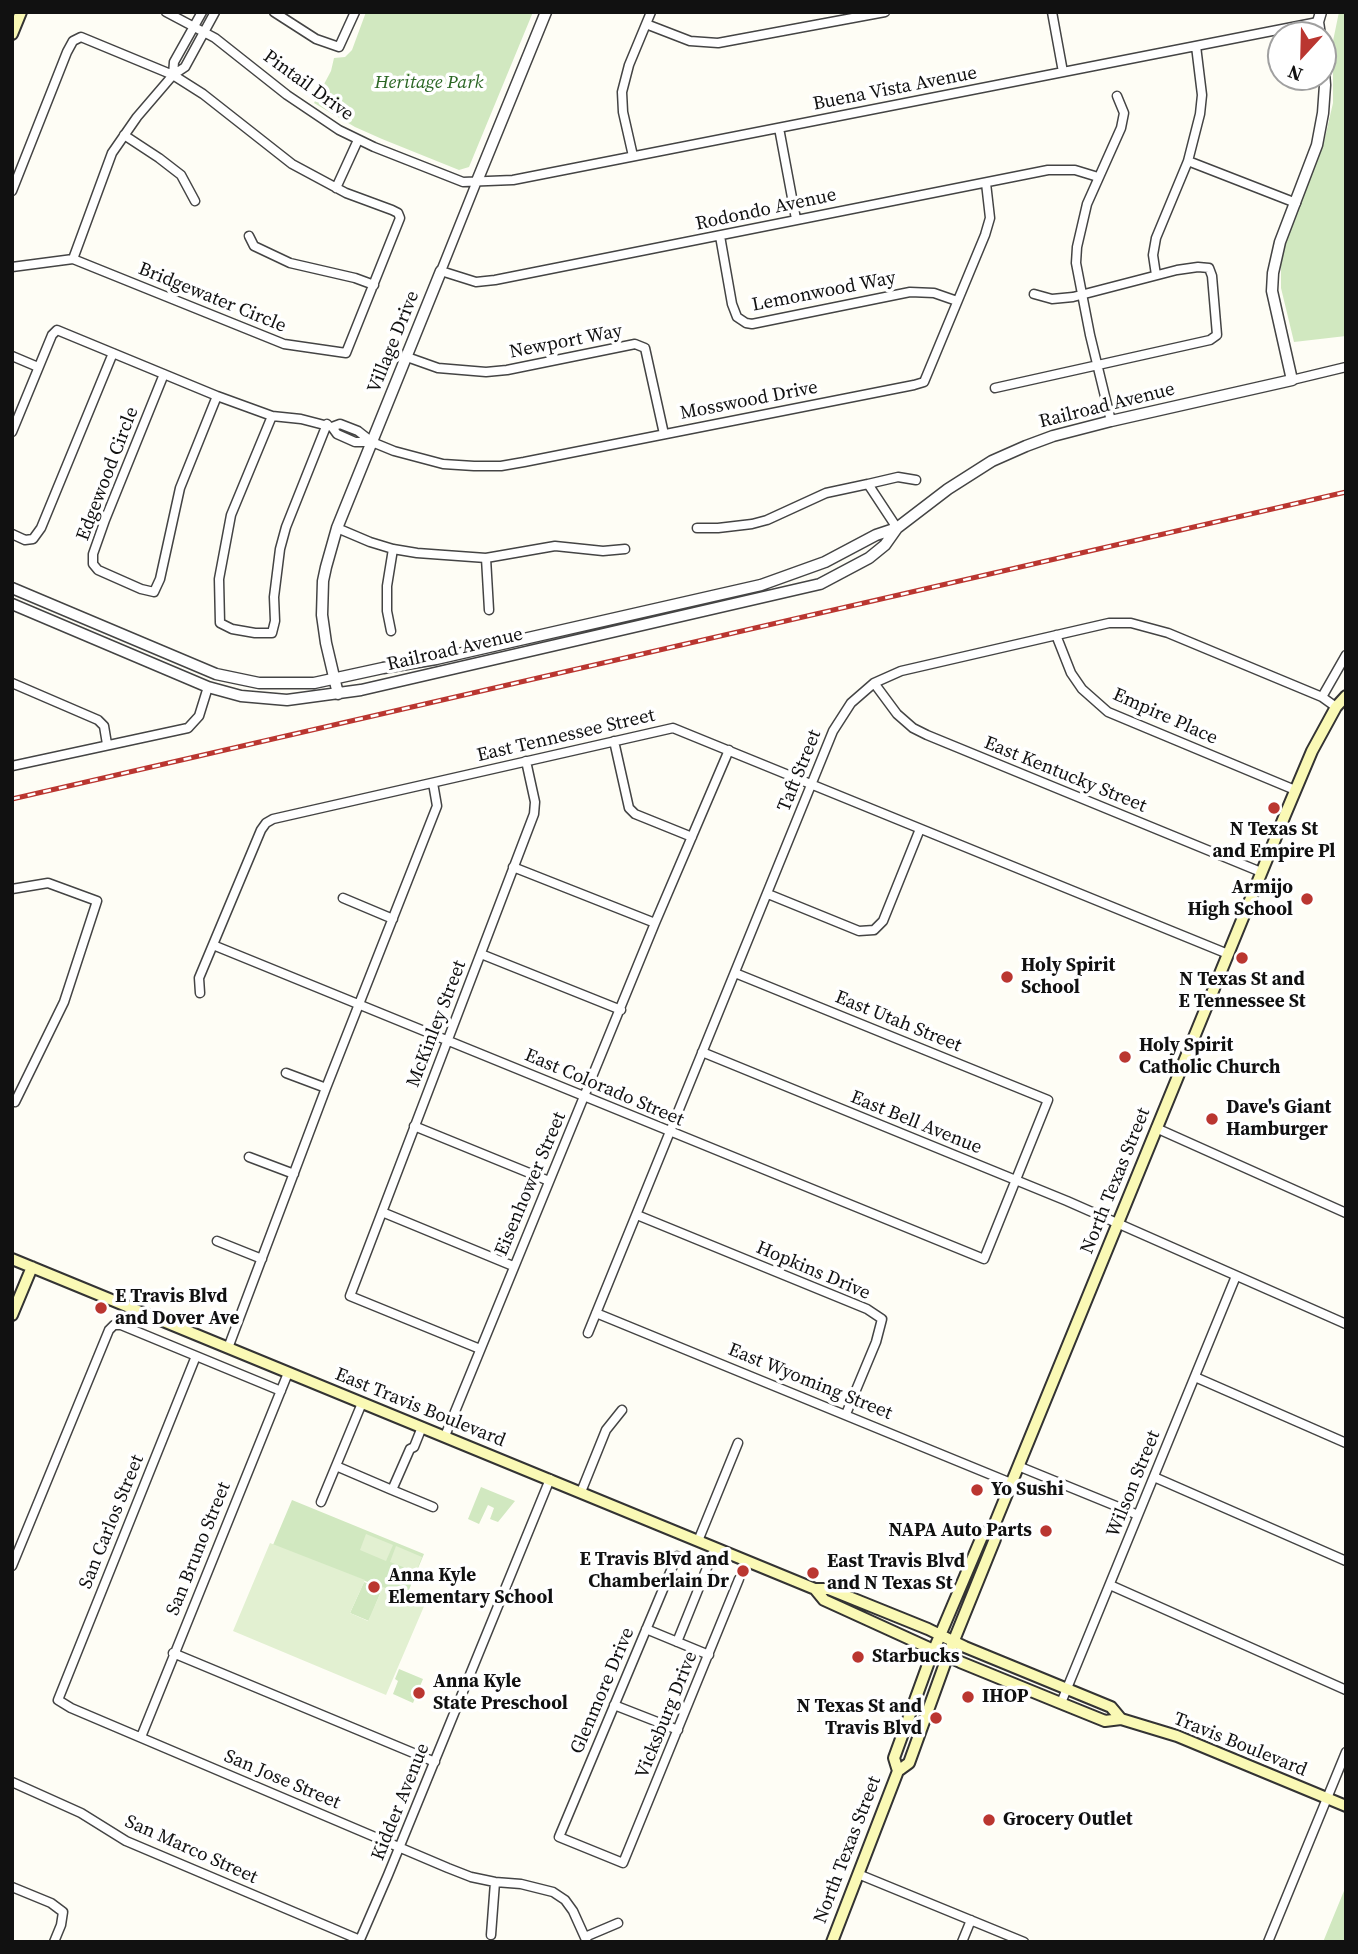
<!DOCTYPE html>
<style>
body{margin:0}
#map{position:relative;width:1358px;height:1954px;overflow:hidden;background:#fefdf5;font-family:"Source Serif 4",serif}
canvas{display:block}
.frame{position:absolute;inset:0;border:14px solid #111;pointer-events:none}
.north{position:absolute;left:1267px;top:21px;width:70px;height:70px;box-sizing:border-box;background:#fff;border:2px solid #a0a0a0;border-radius:50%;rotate:202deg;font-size:19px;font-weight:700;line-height:28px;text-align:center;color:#111}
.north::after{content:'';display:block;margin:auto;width:24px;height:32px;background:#ba3630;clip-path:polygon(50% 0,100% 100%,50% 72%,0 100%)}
</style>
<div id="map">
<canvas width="1358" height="1954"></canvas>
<div class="frame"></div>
<div class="north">N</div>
</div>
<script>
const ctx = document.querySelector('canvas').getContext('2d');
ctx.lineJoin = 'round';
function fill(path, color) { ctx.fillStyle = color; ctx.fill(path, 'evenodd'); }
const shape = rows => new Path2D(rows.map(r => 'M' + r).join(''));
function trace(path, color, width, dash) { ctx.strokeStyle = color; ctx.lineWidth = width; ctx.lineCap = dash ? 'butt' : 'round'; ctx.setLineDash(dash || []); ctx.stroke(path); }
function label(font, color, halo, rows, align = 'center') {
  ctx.font = font + ' "Source Serif 4",serif'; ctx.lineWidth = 7; ctx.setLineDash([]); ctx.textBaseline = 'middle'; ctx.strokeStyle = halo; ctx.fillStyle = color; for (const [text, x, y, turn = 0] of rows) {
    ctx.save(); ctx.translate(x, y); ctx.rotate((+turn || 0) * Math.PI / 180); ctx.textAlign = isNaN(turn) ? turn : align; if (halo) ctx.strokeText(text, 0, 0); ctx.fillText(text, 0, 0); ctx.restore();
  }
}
const green = shape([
 [366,12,533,12,469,167,459,170,382,139,355,127,314,103,331,71,334,58,345,57,352,50],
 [1339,12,1346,12,1346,336,1294,342,1281,288,1281,249,1324,142,1333,103,1333,41],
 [481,1487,515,1501,498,1522,490,1519,494,1508,488,1505,479,1524,468,1519],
 [292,1500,424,1554,406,1597,273,1545],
 [364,1582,382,1589,369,1621,350,1613],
 [399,1669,423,1679,413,1703,393,1694,398,1681,395,1679],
 [1346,1886,1346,1935,1343,1942,1323,1942]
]);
const pitch = shape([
 [366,1534,393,1545,386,1561,360,1550],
 [270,1543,365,1580,350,1613,368,1621,383,1587,425,1604,386,1695,233,1631],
 [396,1546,422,1557,416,1572,390,1562]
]);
const minor = shape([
 [166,12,215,38,287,95,339,130,374,147,463,182,513,180,1318,22],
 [274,12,316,39,339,47,355,12],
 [1052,12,1063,72],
 [646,24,690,41,718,43,885,12],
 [173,75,174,62,202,12],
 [779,128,796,219],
 [124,135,159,158,181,175,195,201],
 [633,156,623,112,622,92,629,65,651,12],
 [1188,161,1296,203],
 [477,181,441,271,476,282,495,280,1048,170,1075,170,1098,177],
 [336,188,358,140],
 [12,191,67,52,73,41,81,37,173,75,203,94,292,164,346,193,392,210,398,213,400,218,346,353,284,344,73,259,12,267],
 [249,236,254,246,290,263,355,278,374,285],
 [720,236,732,304,737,317,746,323,752,324,910,292,934,293,957,301],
 [73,259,112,153,137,117,173,75,185,67,215,12],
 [1156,275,1153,255,1156,238,1188,161,1200,114,1202,95,1196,46],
 [12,356,38,367],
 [407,357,438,368,486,372,507,370,635,344,645,348,664,434],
 [164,374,105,520,93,554,93,564,98,570,141,589,154,592,160,579,180,488,217,396],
 [1292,380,1346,367],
 [995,388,1210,340,1217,335,1212,276,1209,268,1198,267,1177,270,1073,297,1052,299,1034,294],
 [272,416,231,515,219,579,220,623,232,629,255,633,272,633,275,621,274,597,280,549,286,527,327,424],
 [1111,421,1090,335,1076,263,1077,247,1087,204,1121,128,1124,113,1117,96],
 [332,427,337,434,355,442,372,442],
 [12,432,52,335,57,330,217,396,272,416,301,419,332,427,340,424,358,431,372,442,394,451,443,464,474,466,501,466,524,462,914,385,924,382,985,235,990,218,986,183],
 [868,484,898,477,916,480],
 [337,528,370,542,393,549,417,553,486,558,555,546,603,551,625,549],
 [697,528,718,528,752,524,767,520,826,493,868,484,897,528],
 [12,534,25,540,33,539,41,528,113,353],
 [486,558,489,610],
 [391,631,387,611,387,586,393,549],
 [1056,635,1071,673,1082,689,1108,712,1295,790],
 [12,683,98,720,104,726,107,744],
 [874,683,897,714,913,728,927,735,1261,872],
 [1322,697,1346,655],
 [614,741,629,808,635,814,692,837],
 [12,766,188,728,199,716,208,687],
 [513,867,655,923],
 [12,889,48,883,97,901,64,1002,15,1102,12,1100],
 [768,894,859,931,874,930,883,921,920,829],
 [343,898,393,919],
 [213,945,984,1259,1048,1100,735,973],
 [481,954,621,1010],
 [200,993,199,978,261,830,266,823,273,819,673,728,1228,954],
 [702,1052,1067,1201,1346,1324],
 [286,1073,326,1088],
 [414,1126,549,1181],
 [1156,1128,1346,1213],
 [249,1157,294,1174],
 [382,1212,513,1266],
 [637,1215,867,1309,882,1319,876,1342,846,1414],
 [217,1241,262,1259],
 [596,1313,1011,1483],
 [588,1333,833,731,851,703,874,683,901,671,1109,623,1131,623,1168,633,1322,697,1336,707],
 [228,1348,326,1088,437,806,433,783],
 [480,1349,350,1296,534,814,535,802,526,761],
 [196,1356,58,1700,71,1708,448,1868,471,1877,495,1882,521,1884,553,1892,565,1900,573,1911,587,1942],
 [1195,1377,1346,1443],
 [445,1436,655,923,729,750],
 [336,1466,392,1490,410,1449,414,1447,422,1427],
 [1018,1466,1138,1515],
 [1154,1477,1346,1561],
 [392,1490,433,1507],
 [581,1492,606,1430,622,1410],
 [321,1502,362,1403],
 [698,1541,738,1443],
 [677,1556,559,1837,623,1863,739,1579],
 [12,1566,109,1330,114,1325,121,1325,281,1391],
 [1110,1585,1346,1690],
 [646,1629,709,1655],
 [677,1642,715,1548],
 [173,1653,435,1762],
 [1061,1703,1236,1276],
 [614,1705,678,1730],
 [141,1737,288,1373],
 [12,1782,81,1813,126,1841,360,1940],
 [858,1874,1024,1942],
 [12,1887,51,1903,63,1912,61,1925,54,1942],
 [491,1935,495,1882],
 [585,1937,618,1923],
 [359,1942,388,1875,550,1479],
 [962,1942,971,1920],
 [1268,1942,1346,1752]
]);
const tertiary = shape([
 [1320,35,1318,22,1321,12],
 [477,181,546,12],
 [12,588,216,674,259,683,314,683,383,668,436,659,761,585,825,562,876,535,897,528],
 [12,604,208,687,241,696,287,700,361,690,820,584,869,558,885,545,897,528,948,489,992,461,1026,446,1053,436,1111,421,1292,380,1272,291,1273,273,1280,242,1317,145,1323,113,1325,85,1323,59],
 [338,694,326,643,322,615,323,581,326,567,337,528,441,271]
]);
const secondary = shape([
 [12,34,21,12],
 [12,1259,815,1589,829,1589,928,1629,965,1647,1111,1707,1121,1719],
 [12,1315,32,1267],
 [815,1589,824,1600,960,1662,1058,1702,1105,1721,1121,1719,1177,1736,1346,1806],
 [898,1771,894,1758,930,1659,983,1534,993,1528],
 [832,1942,898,1771,909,1763,948,1655,995,1539,993,1528,1285,815,1312,751,1336,707,1346,696]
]);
const rail = shape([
 [12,799,1346,492]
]);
const markers = [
 [1274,808,7,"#ba3630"],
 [1307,899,7,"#ba3630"],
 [1242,958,7,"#ba3630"],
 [1007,977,7,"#ba3630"],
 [1125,1057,7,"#ba3630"],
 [1212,1119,7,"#ba3630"],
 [101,1308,7,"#ba3630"],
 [977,1490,7,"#ba3630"],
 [1046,1531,7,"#ba3630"],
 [743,1571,7,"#ba3630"],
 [813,1573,7,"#ba3630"],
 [374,1587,7,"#ba3630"],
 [858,1657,7,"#ba3630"],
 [419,1693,7,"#ba3630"],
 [968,1697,7,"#ba3630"],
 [936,1718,7,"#ba3630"],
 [989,1820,7,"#ba3630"]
];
const parkNames = [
 ["Heritage Park",429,83]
];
const streetNames = [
 ["Pintail Drive",308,86,36],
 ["Buena Vista Avenue",895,89,-11],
 ["Rodondo Avenue",766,210,-12],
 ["Lemonwood Way",824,292,-11],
 ["Bridgewater Circle",212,298,22],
 ["Village Drive",394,342,-68],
 ["Newport Way",566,342,-11],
 ["Mosswood Drive",749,401,-11],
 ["Railroad Avenue",1107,406,-14],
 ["Edgewood Circle",108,474,-69],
 ["Railroad Avenue",455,650,-13],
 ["Empire Place",1165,717,24],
 ["East Tennessee Street",566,736,-13],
 ["Taft Street",800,771,-68],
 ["East Kentucky Street",1065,775,22],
 ["East Utah Street",898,1022,22],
 ["McKinley Street",437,1024,-69],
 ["East Colorado Street",604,1088,23],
 ["East Bell Avenue",916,1123,22],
 ["North Texas Street",1116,1181,-68],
 ["Eisenhower Street",531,1184,-67],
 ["Hopkins Drive",813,1271,23],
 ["East Wyoming Street",810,1382,22],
 ["East Travis Boulevard",420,1408,22],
 ["Wilson Street",1134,1484,-68],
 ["San Carlos Street",112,1522,-68],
 ["San Bruno Street",199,1549,-68],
 ["Glenmore Drive",603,1691,-67],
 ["Vicksburg Drive",667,1715,-68],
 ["Travis Boulevard",1240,1745,22],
 ["San Jose Street",282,1780,23],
 ["Kidder Avenue",401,1802,-68],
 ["San Marco Street",191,1850,24],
 ["North Texas Street",848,1850,-69]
];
const poiNames = [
 ["N Texas St",1274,830,"center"],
 ["and Empire Pl",1274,852,"center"],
 ["Armijo",1293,888,"right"],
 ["High School",1293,910,"right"],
 ["Holy Spirit",1021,966],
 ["School",1021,988],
 ["N Texas St and",1242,980,"center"],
 ["E Tennessee St",1242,1002,"center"],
 ["Holy Spirit",1139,1046],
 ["Catholic Church",1139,1068],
 ["Dave's Giant",1226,1108],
 ["Hamburger",1226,1130],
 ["E Travis Blvd",115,1297],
 ["and Dover Ave",115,1319],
 ["Yo Sushi",991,1490],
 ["NAPA Auto Parts",1032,1531,"right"],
 ["E Travis Blvd and",729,1560,"right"],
 ["Chamberlain Dr",729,1582,"right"],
 ["East Travis Blvd",827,1562],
 ["and N Texas St",827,1584],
 ["Anna Kyle",388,1576],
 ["Elementary School",388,1598],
 ["Starbucks",872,1657],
 ["Anna Kyle",433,1682],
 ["State Preschool",433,1704],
 ["IHOP",982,1697],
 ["N Texas St and",922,1707,"right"],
 ["Travis Blvd",922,1729,"right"],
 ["Grocery Outlet",1003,1820]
];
fill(green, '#d1e8c0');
fill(pitch, '#e2f0d1');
trace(minor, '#444', 11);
trace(tertiary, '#444', 13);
trace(secondary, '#333', 14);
trace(minor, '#fff', 8);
trace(tertiary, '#fff', 10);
trace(secondary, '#faf9b5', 10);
trace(rail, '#ba3630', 5);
trace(rail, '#fff', 2.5, [8]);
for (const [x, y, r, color] of markers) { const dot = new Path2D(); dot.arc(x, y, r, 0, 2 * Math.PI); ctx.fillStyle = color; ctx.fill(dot); trace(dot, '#fff', 2.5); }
label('italic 19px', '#2b6624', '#fff', parkNames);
label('19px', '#111', '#fff', streetNames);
label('bold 19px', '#111', '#fff', poiNames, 'left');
</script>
